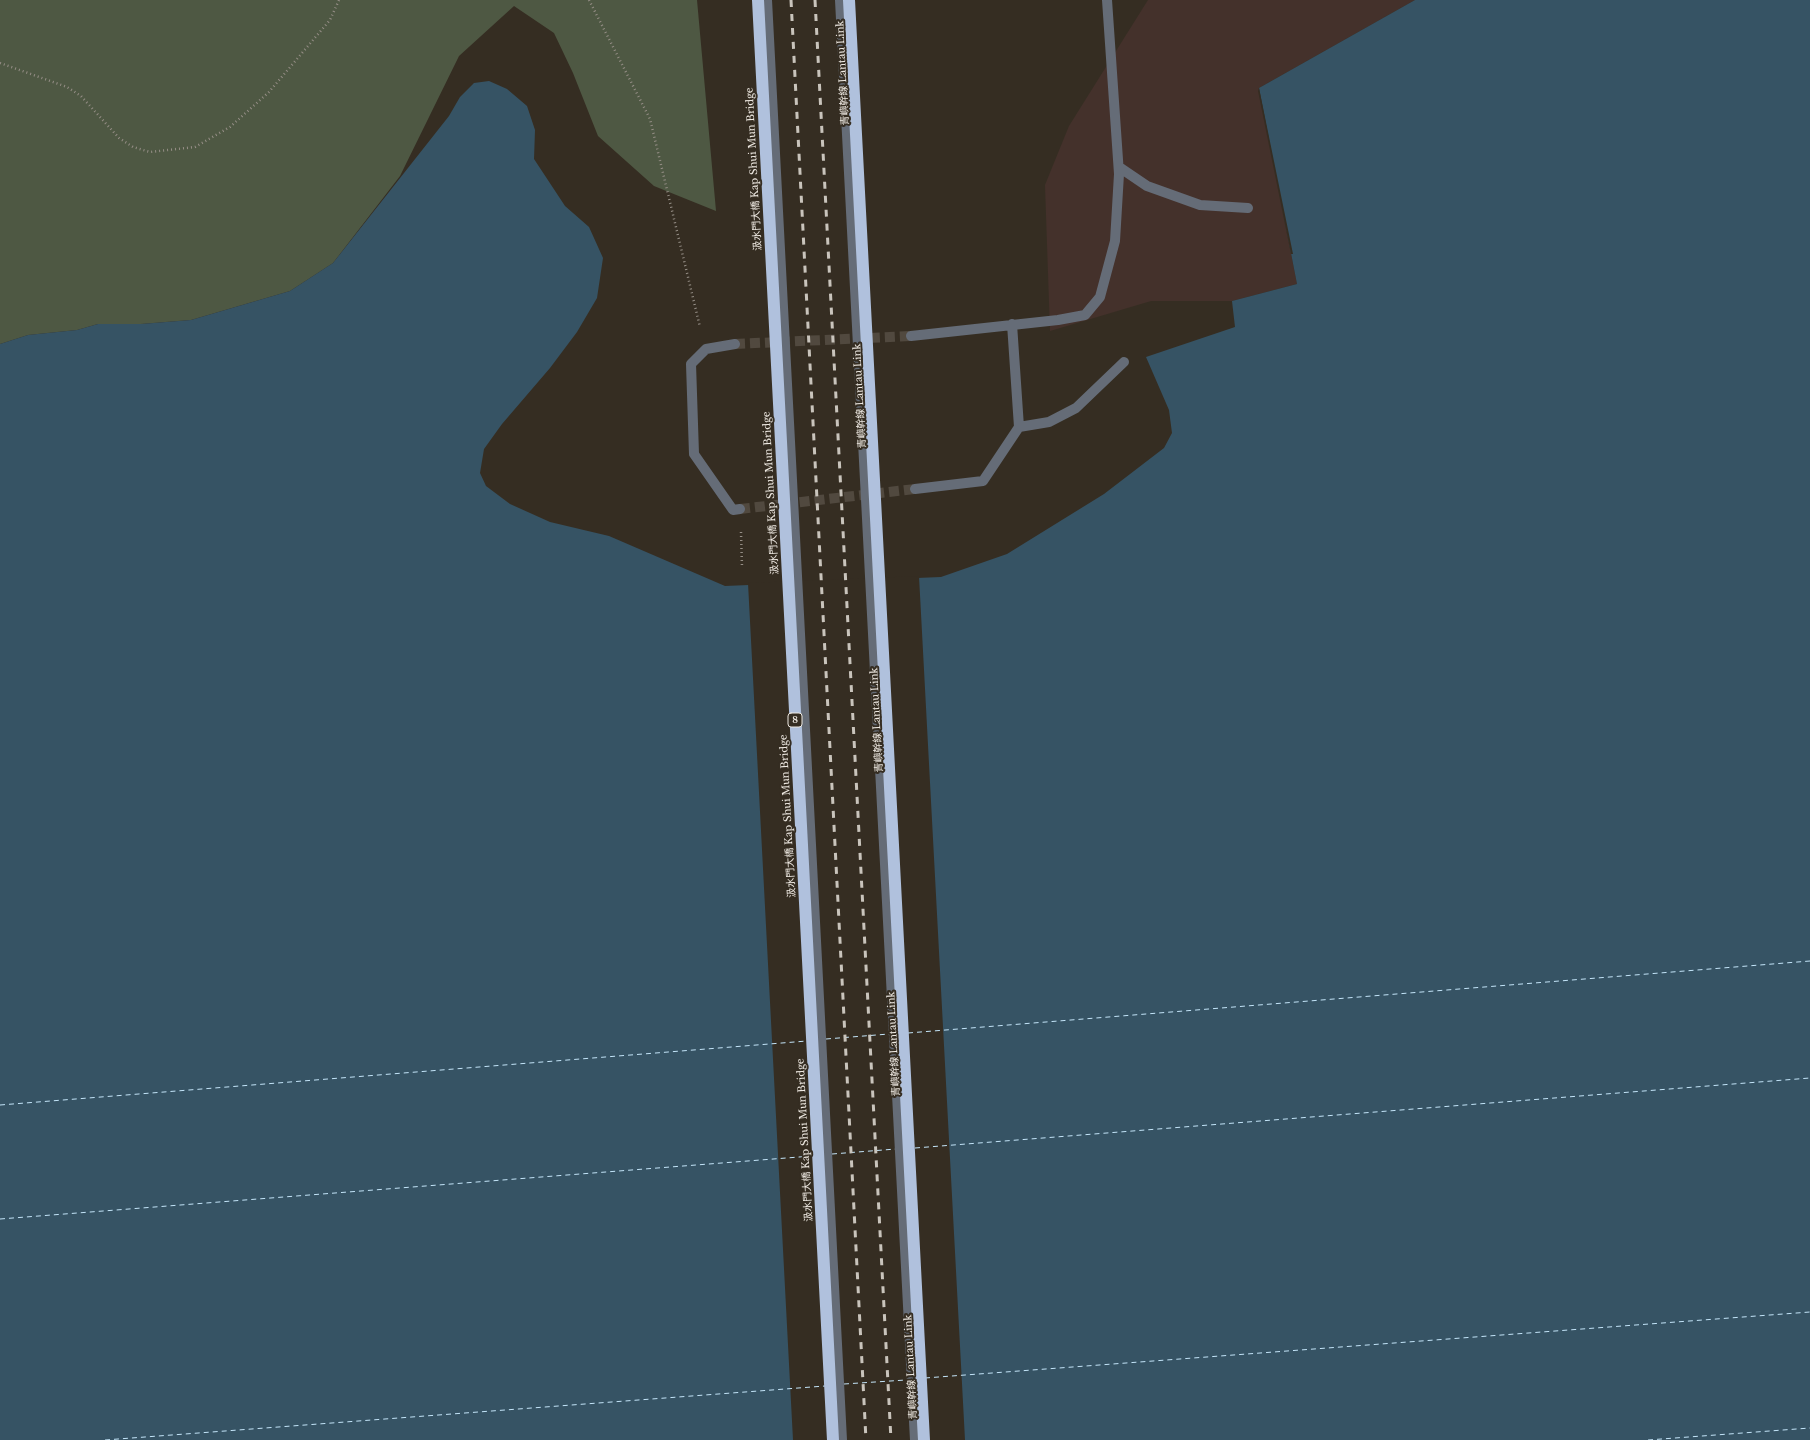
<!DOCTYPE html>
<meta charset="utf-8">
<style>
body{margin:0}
canvas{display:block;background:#352d22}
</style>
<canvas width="1810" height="1440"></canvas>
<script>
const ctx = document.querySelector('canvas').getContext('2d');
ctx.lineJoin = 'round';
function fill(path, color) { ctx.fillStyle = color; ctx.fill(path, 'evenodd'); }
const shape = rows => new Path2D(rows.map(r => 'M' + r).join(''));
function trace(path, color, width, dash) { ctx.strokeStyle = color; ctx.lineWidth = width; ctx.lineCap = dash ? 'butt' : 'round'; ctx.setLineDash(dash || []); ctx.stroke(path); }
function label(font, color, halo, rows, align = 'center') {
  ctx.font = font + ' "Libre Baskerville","Noto Sans TC",serif'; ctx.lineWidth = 4; ctx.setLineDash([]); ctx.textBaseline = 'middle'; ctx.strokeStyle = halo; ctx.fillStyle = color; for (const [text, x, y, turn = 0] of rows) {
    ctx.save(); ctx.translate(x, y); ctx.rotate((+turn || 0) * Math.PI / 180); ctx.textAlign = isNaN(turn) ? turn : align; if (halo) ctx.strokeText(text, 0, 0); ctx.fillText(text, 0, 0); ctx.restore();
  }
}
const industrial = shape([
 [1148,0,1415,0,1259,88,1297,284,1232,301,1151,301,1050,331,1045,185,1069,126]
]);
const green = shape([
 [0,0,697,0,716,211,654,186,598,136,573,73,554,33,514,6,459,56,400,176,333,263,290,291,191,320,141,324,98,324,77,330,28,335,0,344]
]);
const water = shape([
 [1415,0,1810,0,1810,1440,0,1440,0,344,28,335,77,330,98,324,141,324,191,320,290,291,333,263,449,116,460,97,474,83,489,81,507,89,527,106,535,130,534,159,565,206,589,227,603,258,597,298,577,332,550,368,502,424,484,449,480,473,486,486,510,504,550,522,609,536,725,586,941,577,1007,554,1104,494,1164,448,1172,433,1169,410,1146,357,1235,327,1232,301,1297,284,1259,88]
]);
const pier = shape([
 [1259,88,1293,254,1291,254,1258,91],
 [919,576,965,1440,793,1440,748,583]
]);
const ferry = shape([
 [908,1033,1810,961],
 [826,1039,889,1034],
 [0,1105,807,1041],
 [915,1148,1810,1078],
 [832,1154,896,1149],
 [0,1219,812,1156],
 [925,1378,1810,1312],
 [844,1384,906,1380],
 [105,1440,825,1386],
 [1648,1440,1810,1428]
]);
const minorTunnel = shape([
 [735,344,911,336],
 [740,509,915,489]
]);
const path = shape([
 [589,0,650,119,700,327],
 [0,63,67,87,81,96,119,138,133,147,150,152,195,147,230,127,269,92,330,20,339,0],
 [741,532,742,567]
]);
const minor = shape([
 [1119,167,1147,186,1200,205,1248,208],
 [911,336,1058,320,1085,315,1100,297,1115,241,1119,174,1107,0],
 [735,344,706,349,691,364,694,454,733,510,740,509],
 [1019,427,1049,422,1076,408,1124,362],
 [915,489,983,481,1019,427,1012,324]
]);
const rail = shape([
 [791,0,866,1440],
 [815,0,891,1440]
]);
const minorBridge = shape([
 [767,0,842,1440],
 [840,0,915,1440]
]);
const highwayBridge = shape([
 [758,0,833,1440],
 [849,0,924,1440]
]);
const shields = [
 [795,720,14]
];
const shieldNames = [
 ["8",795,720]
];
const streetNames = [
 ["青嶼幹線 Lantau Link",843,73,-93],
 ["汲水門大橋 Kap Shui Mun Bridge",754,169,-93],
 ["青嶼幹線 Lantau Link",860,396,-93],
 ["汲水門大橋 Kap Shui Mun Bridge",771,493,-93],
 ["青嶼幹線 Lantau Link",877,720,-93],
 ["汲水門大橋 Kap Shui Mun Bridge",788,816,-93],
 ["青嶼幹線 Lantau Link",894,1044,-93],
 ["汲水門大橋 Kap Shui Mun Bridge",805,1140,-93],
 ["青嶼幹線 Lantau Link",911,1367,-93]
];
fill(industrial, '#44312b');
fill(green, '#4e5843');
fill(water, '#365364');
fill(pier, '#352d22');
trace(ferry, '#c4e5f9', 1, [5, 4]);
trace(minorTunnel, '#51493f', 10, [10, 5]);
trace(path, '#958e86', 2.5, [1, 3]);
trace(minor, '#656c77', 10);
trace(rail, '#c9c4bc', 3, [7, 7]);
trace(minorBridge, '#656c77', 10);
trace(highwayBridge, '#b0c1dd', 12);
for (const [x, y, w] of shields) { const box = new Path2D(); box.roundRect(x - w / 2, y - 7, w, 14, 3); ctx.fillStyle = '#352d22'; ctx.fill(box); trace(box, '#eee9e2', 1); }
label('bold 9px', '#eee9e2', null, shieldNames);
label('10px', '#eee9e2', '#352d22', streetNames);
</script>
